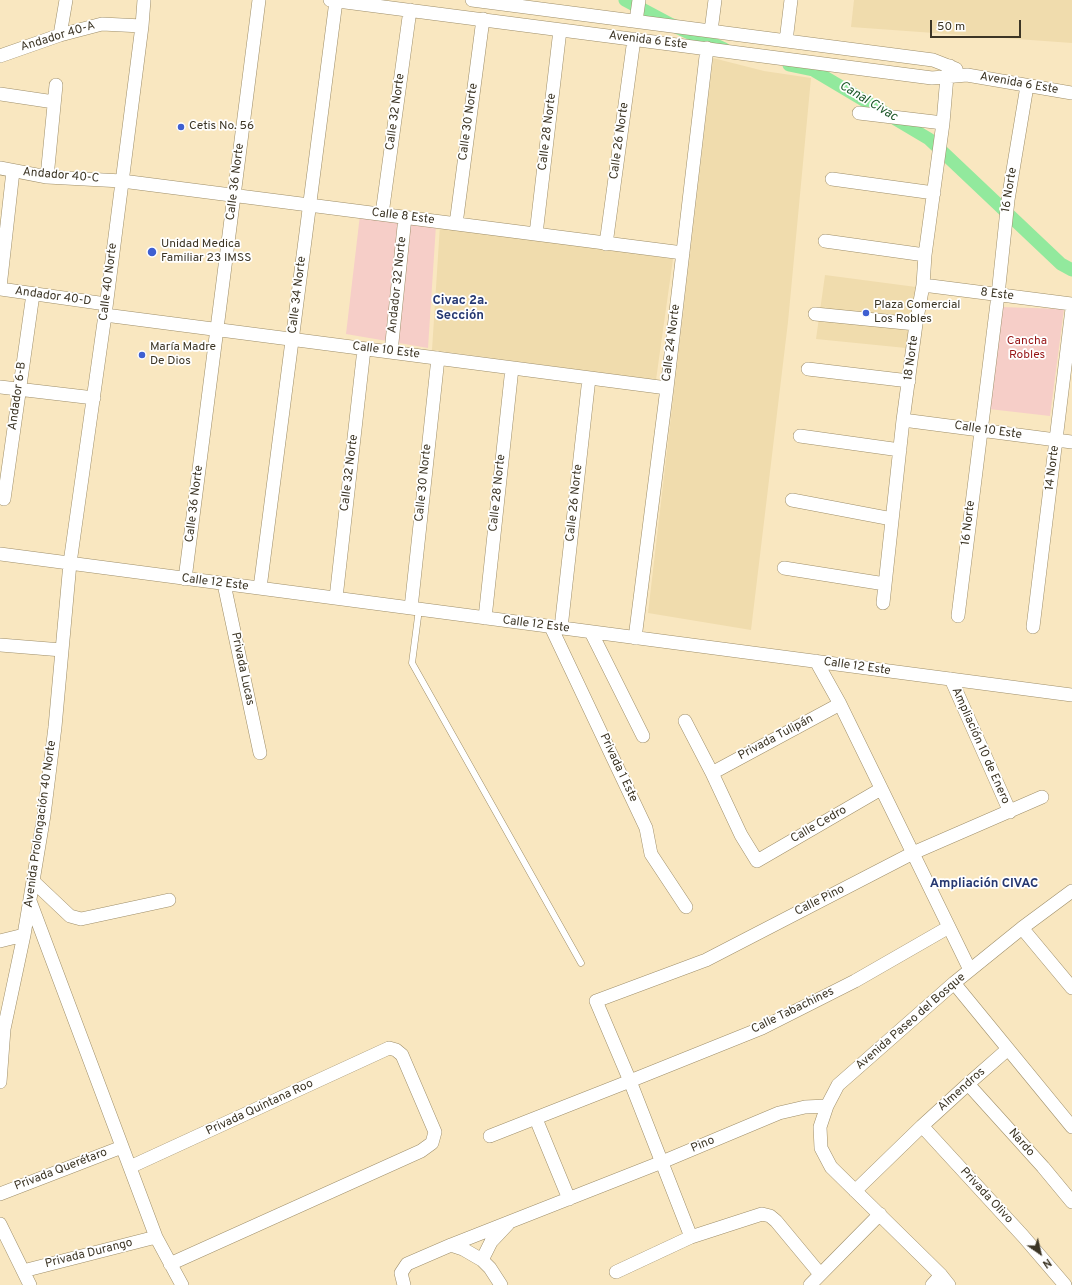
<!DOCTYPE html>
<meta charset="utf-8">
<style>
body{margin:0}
#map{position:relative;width:1072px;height:1285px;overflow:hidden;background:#f9e7c0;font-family:Overpass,sans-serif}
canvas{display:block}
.north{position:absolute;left:1020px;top:1233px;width:40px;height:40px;-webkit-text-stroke:3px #fff;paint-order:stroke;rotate:146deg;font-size:11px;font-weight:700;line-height:16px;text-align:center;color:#3c3525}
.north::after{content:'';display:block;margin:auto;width:14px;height:18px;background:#3c3525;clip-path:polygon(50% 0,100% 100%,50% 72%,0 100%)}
.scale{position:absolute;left:930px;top:20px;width:91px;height:18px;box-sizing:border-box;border:2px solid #3c3525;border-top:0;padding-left:5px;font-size:12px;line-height:14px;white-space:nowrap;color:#3c3525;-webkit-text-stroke:3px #fff;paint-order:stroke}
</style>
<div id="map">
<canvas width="1072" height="1285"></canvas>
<div class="north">N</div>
<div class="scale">50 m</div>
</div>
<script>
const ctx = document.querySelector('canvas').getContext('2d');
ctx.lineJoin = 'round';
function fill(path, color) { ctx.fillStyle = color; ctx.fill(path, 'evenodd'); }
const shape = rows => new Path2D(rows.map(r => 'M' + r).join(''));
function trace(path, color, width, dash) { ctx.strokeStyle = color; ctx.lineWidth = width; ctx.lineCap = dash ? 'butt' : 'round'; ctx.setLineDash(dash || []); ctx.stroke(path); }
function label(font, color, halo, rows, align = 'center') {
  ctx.font = font + ' Overpass,sans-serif'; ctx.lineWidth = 3.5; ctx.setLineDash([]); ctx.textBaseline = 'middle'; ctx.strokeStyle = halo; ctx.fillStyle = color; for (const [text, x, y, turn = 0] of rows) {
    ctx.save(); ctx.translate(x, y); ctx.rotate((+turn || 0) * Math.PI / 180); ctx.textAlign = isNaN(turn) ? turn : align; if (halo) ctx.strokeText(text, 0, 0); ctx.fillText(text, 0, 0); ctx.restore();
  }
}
const built = shape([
 [854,0,1072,0,1072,43,851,27],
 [713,58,764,71,811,78,788,322,751,630,648,613],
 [440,225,673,259,656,380,432,350],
 [825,275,916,287,906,348,816,339]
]);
const green = shape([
 [360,215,436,225,428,348,346,334],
 [1000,307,1064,309,1050,416,989,409]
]);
const canal = shape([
 [625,0,670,24,724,49],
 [789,65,813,70,929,139,1061,264,1072,270]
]);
const lane = shape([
 [419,609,412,663,581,963]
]);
const street = shape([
 [330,0,932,78,967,75,1072,93],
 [472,0,933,60,956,69],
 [636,21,639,0],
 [711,31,715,0],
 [60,35,66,0],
 [786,41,791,0],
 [0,56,60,35,102,24,142,26],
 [0,94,54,102],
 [859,113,943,123],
 [0,168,47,177,122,181,683,253],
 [47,177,56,85],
 [832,179,934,193],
 [382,214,410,10],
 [456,224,483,19],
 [536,234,560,30],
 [825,241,925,255],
 [606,244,634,39],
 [923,285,1072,304],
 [0,287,13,171],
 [0,289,106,304],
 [815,314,916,324],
 [105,315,667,388],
 [391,352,405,217],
 [808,369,909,381],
 [0,387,94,398],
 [903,420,1072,442],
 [800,436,900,450],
 [4,499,33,294],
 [792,500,892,519],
 [0,554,1072,695],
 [784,568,885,584],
 [185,579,259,0],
 [224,584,260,753],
 [260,588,336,1],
 [336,598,364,349],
 [883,603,903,420,916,324,923,285,925,255,943,123,947,76,950,66],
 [411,608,438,358],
 [958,616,998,295,1008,200,1027,86],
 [485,618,512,368],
 [551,627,646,828,651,854,686,907],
 [1033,627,1072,309],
 [561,628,589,378],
 [591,632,643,736],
 [635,638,667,388,707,48],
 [0,645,62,650],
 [816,661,840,704,970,970],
 [951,679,1010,812],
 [685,721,712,773,741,835,757,861,881,789],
 [712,773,840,704],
 [34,882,70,916,81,919,169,900],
 [30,901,156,1237,182,1285],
 [1022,928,1072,988],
 [0,941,24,935],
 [954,983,1072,1127],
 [0,1082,4,1029,24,935,44,815,55,727,70,563,105,315,142,26,144,0],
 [968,1084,1043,1167,1072,1202],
 [536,1119,569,1199],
 [922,1126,1023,1236,1065,1285],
 [490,1136,630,1081,762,1028,855,981,949,927],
 [130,1167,389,1048,396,1050,402,1055,435,1132,432,1143,421,1151,170,1264],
 [855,1191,922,1126,968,1084,1008,1049],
 [0,1194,122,1147],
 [0,1224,30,1285],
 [691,1237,630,1081,596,1001,706,960,913,853,1042,797],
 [451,1245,662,1162,779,1113,805,1107,827,1106],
 [482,1260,491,1242,508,1224],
 [23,1271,156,1237],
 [616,1272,691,1237,762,1214,770,1216,776,1221,820,1274],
 [404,1285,401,1273,407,1264,451,1245,463,1249,482,1260,490,1268,501,1285],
 [810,1285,880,1214],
 [932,1285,941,1275],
 [949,1285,941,1275,831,1167,821,1148,820,1127,827,1106,838,1085,954,983,1022,928,1072,891]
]);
const markers = [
 [181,127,4,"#3e5fd1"],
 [152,252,5,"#3e5fd1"],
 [866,313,4,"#3e5fd1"],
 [142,355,4,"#3e5fd1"]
];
const streetNames = [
 ["Andador 40-A",58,37,-17],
 ["Avenida 6 Este",648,41,7],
 ["Avenida 6 Este",1019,84,10],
 ["Calle 32 Norte",396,112,-82],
 ["Calle 30 Norte",469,122,-82],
 ["Calle 28 Norte",548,132,-83],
 ["Calle 26 Norte",620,141,-82],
 ["Andador 40-C",61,176,5],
 ["Calle 36 Norte",236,182,-83],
 ["16 Norte",1010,190,-81],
 ["Calle 8 Este",403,217,7],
 ["Calle 40 Norte",109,282,-83],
 ["Andador 32 Norte",398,285,-84],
 ["Calle 34 Norte",298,295,-83],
 ["8 Este",997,295,7],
 ["Andador 40-D",53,297,8],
 ["Calle 24 Norte",672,343,-83],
 ["Calle 10 Este",386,351,7],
 ["18 Norte",912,358,-82],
 ["Andador 6-B",18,396,-82],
 ["Calle 10 Este",988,431,8],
 ["14 Norte",1053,468,-83],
 ["Calle 32 Norte",350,473,-83],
 ["Calle 30 Norte",424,483,-84],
 ["Calle 28 Norte",498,493,-84],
 ["Calle 26 Norte",575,503,-84],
 ["Calle 36 Norte",195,504,-83],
 ["16 Norte",969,523,-83],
 ["Calle 12 Este",215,583,7],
 ["Calle 12 Este",536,625,7],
 ["Calle 12 Este",857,667,8],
 ["Privada Lucas",242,669,78],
 ["Privada Tulipán",776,738,-28],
 ["Ampliación 10 de Enero",980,746,66],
 ["Privada 1 Este",618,768,65],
 ["Avenida Prolongación 40 Norte",41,824,-82],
 ["Calle Cedro",819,825,-30],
 ["Calle Pino",820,901,-27],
 ["Calle Tabachines",793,1011,-26],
 ["Avenida Paseo del Bosque",911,1022,-41],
 ["Almendros",962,1090,-42],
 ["Privada Quintana Roo",260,1108,-25],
 ["Nardo",1021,1143,48],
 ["Pino",703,1145,-23],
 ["Privada Querétaro",61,1170,-21],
 ["Privada Olivo",986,1196,47],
 ["Privada Durango",89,1254,-14]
];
const poiNames = [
 ["Cetis No. 56",189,127],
 ["Unidad Medica",161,245],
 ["Familiar 23 IMSS",161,259],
 ["Plaza Comercial",874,306],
 ["Los Robles",874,320],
 ["María Madre",150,348],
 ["De Dios",150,362]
];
const parkNames = [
 ["Cancha",1027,342],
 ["Robles",1027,356]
];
const waterNames = [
 ["Canal Civac",868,102,31]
];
const neighbourhoodNames = [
 ["Civac 2a.",460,301],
 ["Sección",460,316],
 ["Ampliación CIVAC",984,884]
];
fill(built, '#f0dcad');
fill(green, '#f6cec8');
trace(canal, '#92e99d', 13);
trace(lane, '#9e8e69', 7);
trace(street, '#9e8e69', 14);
trace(lane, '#fff', 6);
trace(street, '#fff', 13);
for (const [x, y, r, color] of markers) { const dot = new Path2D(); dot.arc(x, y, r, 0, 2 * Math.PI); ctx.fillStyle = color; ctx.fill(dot); trace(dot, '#fff', 1.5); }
label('12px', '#3c3525', '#fff', streetNames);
label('12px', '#3c3525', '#fff', poiNames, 'left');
label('12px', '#971415', '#fff', parkNames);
label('italic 13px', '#1d5829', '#fff', waterNames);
label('bold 13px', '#263871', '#fff', neighbourhoodNames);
</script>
